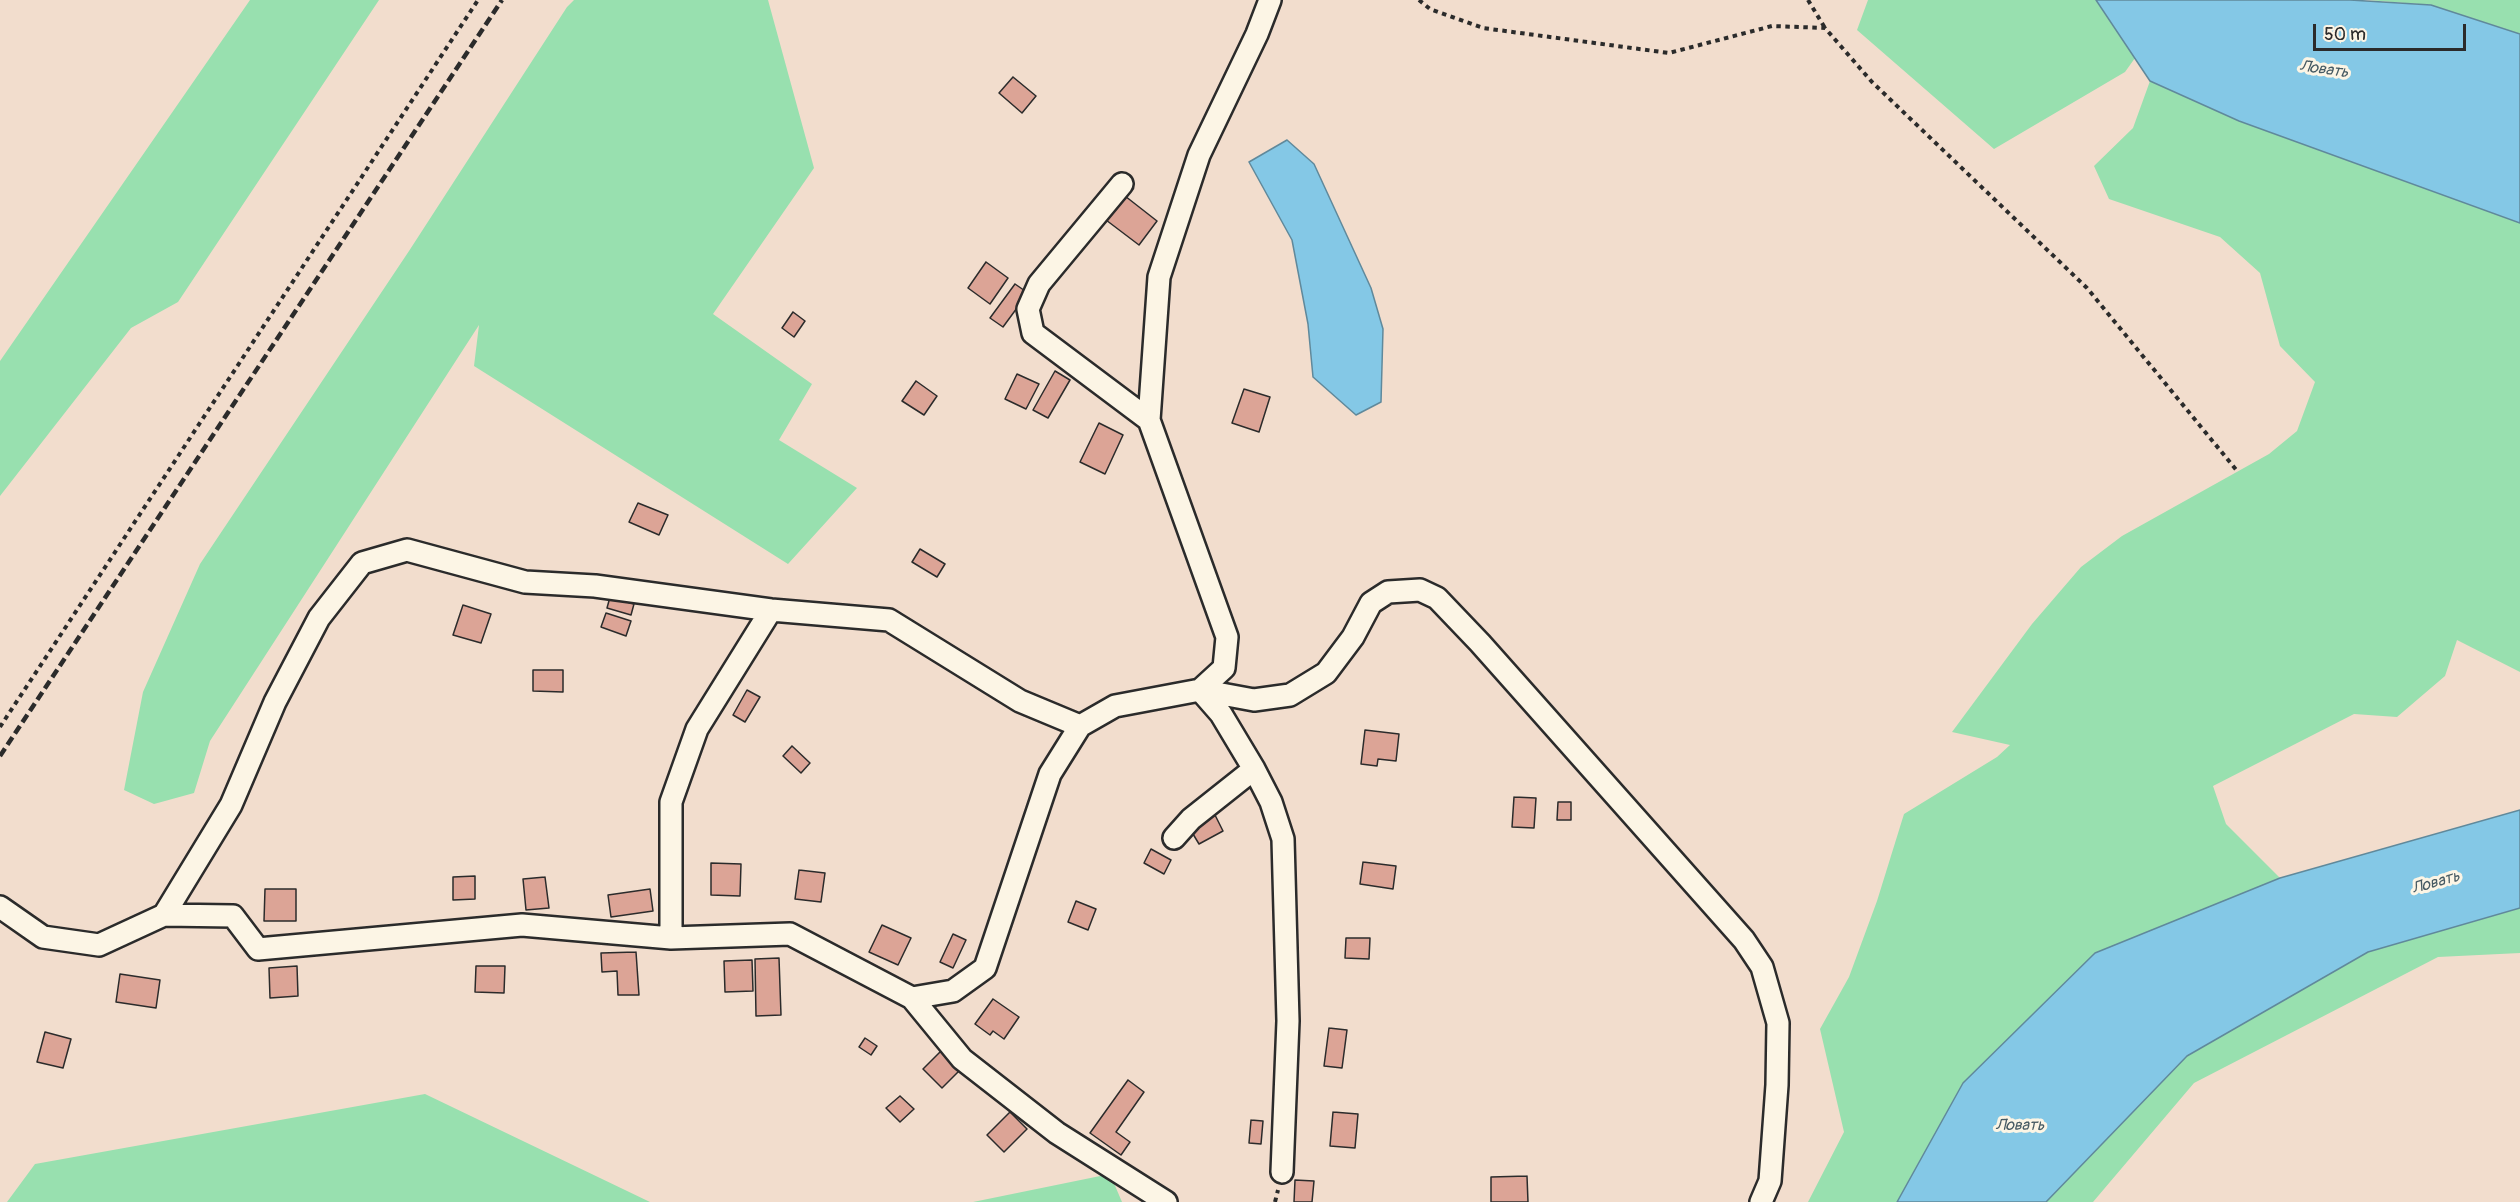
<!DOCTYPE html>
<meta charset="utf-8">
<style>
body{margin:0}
#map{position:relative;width:2520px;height:1202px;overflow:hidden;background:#f2ddcd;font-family:Pangolin,sans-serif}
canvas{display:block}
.scale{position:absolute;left:2313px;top:24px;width:153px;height:27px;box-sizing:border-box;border:3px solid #2b2b2b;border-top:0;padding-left:8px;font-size:18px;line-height:21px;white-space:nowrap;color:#2b2b2b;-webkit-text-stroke:4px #fcf5e5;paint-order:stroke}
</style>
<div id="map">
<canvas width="2520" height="1202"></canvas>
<div class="scale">50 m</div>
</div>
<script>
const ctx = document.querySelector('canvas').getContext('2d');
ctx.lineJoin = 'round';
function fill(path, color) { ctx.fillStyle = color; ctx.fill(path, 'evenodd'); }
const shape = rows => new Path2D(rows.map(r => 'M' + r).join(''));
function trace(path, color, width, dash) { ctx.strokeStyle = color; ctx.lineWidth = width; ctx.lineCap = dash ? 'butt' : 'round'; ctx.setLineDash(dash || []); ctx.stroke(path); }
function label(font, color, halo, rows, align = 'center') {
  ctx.font = font + ' Pangolin,sans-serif'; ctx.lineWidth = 6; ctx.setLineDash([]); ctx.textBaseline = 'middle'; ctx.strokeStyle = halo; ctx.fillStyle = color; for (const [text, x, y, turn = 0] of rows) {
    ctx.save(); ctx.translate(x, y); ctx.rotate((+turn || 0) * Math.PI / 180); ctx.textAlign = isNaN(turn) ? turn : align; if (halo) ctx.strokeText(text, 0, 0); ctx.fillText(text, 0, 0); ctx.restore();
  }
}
const green = shape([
 [250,0,379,0,178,302,131,328,0,496,0,361],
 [574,0,768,0,814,168,713,314,812,384,779,440,857,488,788,564,474,366,479,325,210,741,194,793,154,804,124,790,143,692,200,564,409,251,567,7],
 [1868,0,2096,0,2135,58,2125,72,1994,149,1857,30],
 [2367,0,2520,0,2520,34,2431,5],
 [2150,81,2520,223,2520,672,2457,640,2445,676,2397,717,2354,714,2213,786,2226,824,2280,878,2095,953,1963,1083,1897,1202,1808,1202,1844,1132,1820,1029,1849,977,1877,901,1904,814,1997,757,2010,745,1952,732,2032,624,2081,567,2122,536,2269,454,2297,431,2315,382,2280,346,2260,273,2220,237,2109,199,2094,166,2133,128],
 [2520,908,2520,953,2438,957,2194,1083,2093,1202,2046,1202,2187,1056,2368,952],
 [425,1094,650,1202,7,1202,35,1164],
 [1110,1174,1122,1202,973,1202]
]);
const water = shape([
 [2096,0,2350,0,2431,5,2520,34,2520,223,2239,121,2150,81,2096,0],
 [1287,140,1314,164,1371,288,1383,329,1381,402,1356,415,1313,377,1308,324,1292,240,1249,162,1287,140],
 [2520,810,2520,908,2368,952,2187,1056,2046,1202,1897,1202,1963,1083,2095,953,2280,878,2520,810]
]);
const building = shape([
 [1013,77,1036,96,1022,113,999,93,1013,77],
 [1125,196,1157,221,1139,245,1106,220,1125,196],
 [986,262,1008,278,990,304,968,288,986,262],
 [1015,284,1028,293,1003,327,990,318,1015,284],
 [793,312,805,321,794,337,782,328,793,312],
 [1055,371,1070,380,1048,418,1033,410,1055,371],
 [1017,374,1039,384,1026,409,1005,399,1017,374],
 [916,381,937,396,924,415,902,401,916,381],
 [1244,389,1270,397,1259,432,1232,423,1244,389],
 [1099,423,1123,435,1105,474,1080,462,1099,423],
 [638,503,668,515,659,535,629,522,638,503],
 [920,549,945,564,937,577,912,562,920,549],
 [610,597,634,604,631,615,607,608,610,597],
 [463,605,491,614,481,643,453,635,463,605],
 [606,613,631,621,626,636,601,627,606,613],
 [533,670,563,670,563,692,533,691,533,670],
 [747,690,760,697,745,722,733,715,747,690],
 [1365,730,1399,734,1396,761,1378,759,1377,766,1361,764,1365,730],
 [792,746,810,763,801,773,783,756,792,746],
 [1514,797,1536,798,1534,828,1512,827,1514,797],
 [1558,802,1571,802,1571,820,1557,820,1558,802],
 [1215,815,1223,831,1199,844,1190,829,1215,815],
 [1151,849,1171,860,1164,874,1144,863,1151,849],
 [1363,862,1396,866,1393,889,1360,884,1363,862],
 [711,863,741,864,740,896,711,895,711,863],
 [799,870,825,873,821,902,795,899,799,870],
 [475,876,475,899,453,900,453,877,475,876],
 [545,877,549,908,526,910,523,879,545,877],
 [265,889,296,889,296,921,264,921,265,889],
 [650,889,653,911,611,917,608,895,650,889],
 [1076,901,1096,909,1088,930,1068,922,1076,901],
 [882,925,911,938,898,965,869,952,882,925],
 [953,934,966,940,953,968,940,962,953,934],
 [1346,938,1370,938,1369,959,1345,958,1346,938],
 [636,952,639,995,618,995,617,971,602,972,601,953,636,952],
 [779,958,781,1015,756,1016,755,959,779,958],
 [752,960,753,991,725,992,724,961,752,960],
 [297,966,298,996,270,998,269,968,297,966],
 [476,966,505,966,504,993,475,992,476,966],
 [120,974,160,980,156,1008,116,1002,120,974],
 [993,999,1019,1017,1004,1039,993,1031,990,1035,975,1024,993,999],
 [1329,1028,1347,1030,1342,1068,1324,1066,1329,1028],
 [45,1032,71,1039,63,1068,37,1062,45,1032],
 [865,1038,877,1046,871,1055,859,1047,865,1038],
 [944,1048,963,1067,942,1088,923,1069,944,1048],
 [1128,1080,1144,1092,1116,1132,1130,1142,1121,1155,1090,1133,1128,1080],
 [900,1096,914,1109,900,1122,886,1108,900,1096],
 [1010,1112,1027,1129,1004,1152,987,1135,1010,1112],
 [1333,1112,1358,1114,1355,1148,1330,1146,1333,1112],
 [1251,1120,1263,1121,1261,1144,1249,1143,1251,1120],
 [1527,1176,1528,1202,1491,1202,1491,1177,1527,1176],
 [1295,1180,1314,1181,1312,1202,1294,1202,1295,1180]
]);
const path = shape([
 [1419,0,1430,9,1483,28,1669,53,1772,26,1825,28,1872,82,2087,288,2238,472],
 [1808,0,1825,28],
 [0,727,478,0],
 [1275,1202,1278,1190]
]);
const minor = shape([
 [1270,0,1257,34,1199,155,1159,277,1149,420,1227,637,1224,668,1200,690,1221,714,1254,769,1271,802,1283,839,1288,1021,1282,1172],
 [1122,184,1039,284,1028,309,1033,333,1149,420],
 [1174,838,1191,819,1254,769],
 [0,907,43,937,99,945,164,915,233,916,258,949,522,925,671,938,790,934,912,998,953,991,985,968,1050,774,1080,726,1115,706,1200,690,1254,700,1290,695,1326,673,1353,637,1371,603,1388,592,1420,590,1437,598,1480,643,1744,940,1762,967,1778,1023,1777,1085,1770,1181,1761,1202],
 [164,915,231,805,275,702,319,618,362,563,407,550,525,582,595,586,771,610,889,620,1020,701,1080,726],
 [671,938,671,802,697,729,771,610],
 [912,998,962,1059,1057,1133,1166,1202]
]);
const rail = shape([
 [0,756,502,0]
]);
const waterNames = [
 ["Ловать",2324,70,8],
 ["Ловать",2436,883,-16],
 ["Ловать",2020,1126]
];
fill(green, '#98e0af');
fill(water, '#84c8e6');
trace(water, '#60899b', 1.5);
fill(building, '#dca496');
trace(building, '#2b2b2b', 1.5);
trace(minor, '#2b2b2b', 26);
trace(path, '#2b2b2b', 4, [4.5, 4.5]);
trace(minor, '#fcf5e5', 21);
trace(rail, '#2b2b2b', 4.5, [9, 4.5]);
label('italic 16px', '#465a63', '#fcf5e5', waterNames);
</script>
